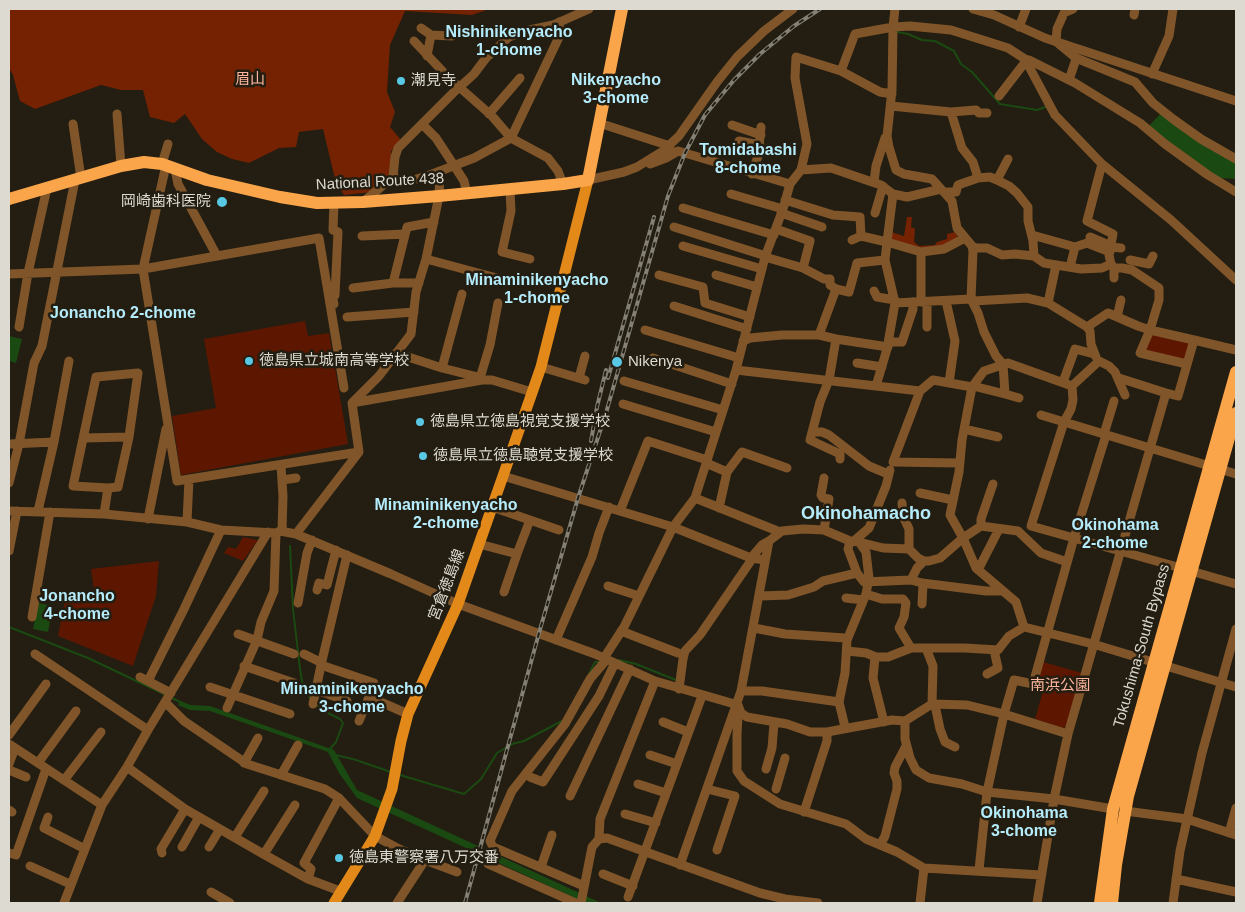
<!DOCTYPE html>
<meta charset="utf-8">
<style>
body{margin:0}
#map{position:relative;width:1245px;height:912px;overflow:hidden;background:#231e11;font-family:Helvetica,sans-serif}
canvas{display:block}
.frame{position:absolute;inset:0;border:10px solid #dddad1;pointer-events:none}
</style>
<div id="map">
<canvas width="1245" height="912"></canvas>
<div class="frame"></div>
</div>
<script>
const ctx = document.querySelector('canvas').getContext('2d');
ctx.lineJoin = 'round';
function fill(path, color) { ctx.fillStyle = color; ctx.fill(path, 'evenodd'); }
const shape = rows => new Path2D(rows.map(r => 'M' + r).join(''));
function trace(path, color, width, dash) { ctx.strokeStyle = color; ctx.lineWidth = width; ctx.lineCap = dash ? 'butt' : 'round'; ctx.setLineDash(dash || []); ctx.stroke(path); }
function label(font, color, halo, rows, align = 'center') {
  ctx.font = font + ' Helvetica,"Noto Sans JP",sans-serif'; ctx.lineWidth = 5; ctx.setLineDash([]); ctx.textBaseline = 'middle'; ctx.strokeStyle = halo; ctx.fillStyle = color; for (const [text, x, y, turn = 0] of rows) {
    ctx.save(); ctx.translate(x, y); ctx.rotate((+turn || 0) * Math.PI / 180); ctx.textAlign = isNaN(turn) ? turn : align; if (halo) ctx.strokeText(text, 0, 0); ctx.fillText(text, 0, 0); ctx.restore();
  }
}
const green = shape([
 [305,321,308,336,329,333,348,444,181,475,172,416,216,408,204,339],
 [1152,332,1191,341,1185,361,1144,351],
 [243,537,258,540,243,561,224,553,228,547,236,549],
 [159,561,156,596,133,666,58,636,66,594,94,591,91,569],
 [1043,662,1082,673,1067,726,1063,728,1035,719,1043,691,1035,689]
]);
const forest = shape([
 [9,9,489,9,472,15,405,11,390,45,387,92,395,112,390,127,401,140,391,151,393,173,372,192,344,195,336,183,323,129,299,132,296,147,279,148,249,163,232,159,217,152,202,139,185,114,174,123,150,117,143,90,121,90,101,85,35,109,20,101,13,75,9,68],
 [907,217,912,217,911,227,915,229,914,242,919,246,935,245,937,242,947,239,947,234,955,232,959,239,931,250,889,240,891,232,904,236]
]);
const water = shape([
 [1161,113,1236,161,1236,179,1219,178,1148,127],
 [9,336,22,339,16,363,9,361],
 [38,603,53,606,48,632,33,629],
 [180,701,191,705,210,706,334,750,357,790,601,903,586,903,357,798,339,773,328,752,210,711,190,710,178,705]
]);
const stream = shape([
 [897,32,908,34,922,40,935,41,954,51,961,64,972,72,1000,104,1037,110,1045,107],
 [290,546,293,609,300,669,303,687,311,699],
 [9,627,88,658,166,695],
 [619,660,636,664,676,680],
 [589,674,595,662,600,662],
 [170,697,182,703],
 [316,704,322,710,340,719,343,723,336,742,330,749],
 [335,755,353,759,391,772],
 [400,775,464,794,481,779,497,753,512,744,524,741,562,721]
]);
const minor = shape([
 [895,9,893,27,892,90,887,136,889,147,896,170,904,174,932,179,941,189],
 [973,9,994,15,1045,38,1236,101],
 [1134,15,1135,9],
 [1019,27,1026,9],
 [421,28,431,35],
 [414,41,449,78,492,116,511,138,560,35,559,22],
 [1056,42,1057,29,1064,13,1073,9],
 [1059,44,1076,58,1135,82,1153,103,1173,119,1201,139,1236,159],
 [427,56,431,35,452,36],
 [1025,59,1055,115,1102,164,1171,220,1236,280],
 [841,71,880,92,892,94],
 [1152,74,1169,36,1173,9],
 [1069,80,1076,59],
 [999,96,1026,61],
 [891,106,951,112,976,110,979,113,987,113],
 [951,112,962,148,973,162,978,178],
 [117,114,121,166],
 [489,114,520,78],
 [599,123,670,146],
 [73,124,81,178],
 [422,124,436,138,455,167,464,181,467,194],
 [732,125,761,135],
 [739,141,760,145],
 [162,164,168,144],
 [650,164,666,158,678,151,790,184],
 [166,165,143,269,177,481,359,452,296,534],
 [175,169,178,184,217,256],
 [801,170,807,144,795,78,796,57,841,71,855,34,893,27,910,26,951,30,1008,48,1025,59,1029,60,1075,83,1140,123,1165,144,1208,175,1236,192],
 [752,174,758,156,761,127],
 [393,177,402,181,413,180,427,176,474,158,511,138,548,158,558,171,563,184],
 [588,180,624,172,637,167,663,151,679,136,717,82,737,57,764,31,793,9],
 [997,180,1008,159],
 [874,182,876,166,885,138,887,136],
 [510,190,511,211,502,252,530,259],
 [944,192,956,192,958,185,978,178,990,177,997,180,1009,186,1017,193,1028,207,1028,221,1033,241,1034,256,1044,263,1081,269,1102,268,1111,264,1109,255,1113,234,1087,221,1102,164],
 [731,194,783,209],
 [893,194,887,242,921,252,944,249,965,238],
 [785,200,833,215,860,217,861,236],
 [363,202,393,177,395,157,398,148,453,93,474,74,486,58,509,37,525,31,553,25,589,9],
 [683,208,774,235],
 [781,213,822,227],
 [875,213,883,186],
 [674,227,766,256],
 [1032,235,1075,247,1070,267],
 [362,236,405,234],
 [1090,237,1111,246],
 [852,240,861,236,887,242,885,260,895,303],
 [683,246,762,269],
 [972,246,976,248,987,248,1002,255,1015,254,1034,256],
 [1075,247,1087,243,1110,252],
 [1110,247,1121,248],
 [765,257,803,268,810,241,776,229],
 [426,259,508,281],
 [1130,260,1149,264,1153,256],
 [803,268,824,279,830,279,830,285,836,289,819,335],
 [9,274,143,269,319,238,344,388],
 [659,275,703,287,705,303,750,317],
 [716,275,757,287],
 [1114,278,1114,268],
 [419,283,393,283,407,227,434,222],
 [353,288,393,283],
 [836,289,849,292,857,263,885,260],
 [874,291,877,297,895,300],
 [971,299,978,313,984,332,996,356,1003,364,1005,394,973,386],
 [946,301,955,341,949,383],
 [973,301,1027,298,1048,303,1087,327,1108,313,1138,326,1150,330,1159,300,1159,288,1132,270,1122,268,1114,268,1111,264],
 [921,302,921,252],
 [927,302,927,327],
 [1048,303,1056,265],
 [334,304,332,295,335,295,338,232,333,230,334,203],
 [674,306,747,329],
 [347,317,414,312],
 [1117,317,1121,300],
 [19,327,28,273,47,188],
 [1087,327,1090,331,1091,344,1096,357],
 [645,330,739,358],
 [836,339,888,347],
 [743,341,750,338,782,335,819,335,836,339,829,380,820,402,810,440,840,454,840,459],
 [889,342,902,342,913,309,913,302],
 [396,353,442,368,478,377,482,380],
 [653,358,732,384],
 [857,363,882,367],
 [1187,364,1140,353,1150,330,1194,340],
 [541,367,585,380],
 [442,368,462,294],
 [736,370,765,257,783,209,790,184,801,170,831,168,881,185,893,194,907,197,941,189,952,201,957,228,972,246,973,251,971,299,895,303,887,349,876,386],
 [480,378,490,345,498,303],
 [579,378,585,356],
 [1119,378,1166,393,1178,396,1194,340,1236,350],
 [624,381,723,410],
 [1063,382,1075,349,1094,354],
 [1072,386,1099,361,1109,366,1115,372,1125,395],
 [972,387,962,440,959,472,950,515,963,538,976,568,1016,602,1024,627,1093,644,1236,687],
 [920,391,893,462,960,463],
 [1005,394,1019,398],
 [352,403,482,380,492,380,532,392],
 [623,404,716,432],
 [1041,415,1236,474],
 [964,429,998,437],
 [812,432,822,432,829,435,869,466,888,474],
 [1104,434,1114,401],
 [84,438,129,437],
 [10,444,54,442],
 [359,452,352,403,379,376,411,334,416,292,426,259,439,196,440,171],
 [706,463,727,472,742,452,787,468],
 [281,466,283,496,282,531],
 [503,476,673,527,751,558,765,560],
 [824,478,821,495,823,498,829,499,824,530],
 [282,480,296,478],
 [9,483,19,444,34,363,42,346,75,180],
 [920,493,953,500],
 [695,498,780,532],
 [902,503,903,516,909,529,909,549],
 [492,507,559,530],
 [719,508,727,472],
 [9,511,104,514,187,522,221,530,276,533,280,531,296,534,391,574,458,604,595,654,655,681,738,705],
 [38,511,54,442,69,361],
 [620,511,648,441,707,460],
 [104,514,108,488,73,486,96,377,138,373,129,437,118,487,108,488],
 [148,519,166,429],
 [187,522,189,479],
 [981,526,981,519,993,484],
 [850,541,848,549,857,573,864,582,911,580,922,583,986,591,1002,591],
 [854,541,869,528,886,486,890,470],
 [859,542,883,548,909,549,918,558,924,561,929,561,940,558,963,538,981,526,1018,531,1041,553,1067,562],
 [479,544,517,554,530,520],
 [9,551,17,511],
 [347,555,321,665,374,683,369,697,408,714],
 [978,570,999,529],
 [1191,571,1236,584],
 [911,580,917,568,924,561],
 [608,586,639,596],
 [317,590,319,583,327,585,336,550],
 [504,592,517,554],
 [866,594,882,599,903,599,906,603,904,617,899,628,911,648],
 [760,596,788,595,814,587,823,581,857,573],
 [846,598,863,600],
 [298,603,307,553,312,540],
 [922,604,923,584],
 [32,617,50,512],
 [754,628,785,634,845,638,847,640],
 [621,631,678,653],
 [238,634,294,654],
 [556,640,592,557,599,533,609,507],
 [926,648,933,666,932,704],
 [847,651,866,653,876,657,888,657,911,648,965,648,998,650,1009,636,1024,627],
 [35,654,148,730],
 [304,654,322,663],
 [875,657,873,678,884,722],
 [604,658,624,627,673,527,695,498,736,370,920,391,933,380,972,387,984,371,1008,363,1072,386,1073,400,1071,409,1064,422,1031,526,1181,568],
 [244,666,294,683],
 [987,674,998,668,994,650],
 [140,677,171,693],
 [148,681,184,609,221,530],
 [210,687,290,714],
 [679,689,683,659,685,651,700,635,750,562,751,558,762,545,769,541,782,531,803,529,824,530,850,541,859,542,866,552,869,578,866,594,847,640,845,673,839,702,845,727],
 [316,690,347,701],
 [741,691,762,691,839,702],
 [165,702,184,721,247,764,325,789,339,798,375,836,399,849,425,860,397,903],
 [313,704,321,665],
 [738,705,741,713,747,717,787,724,810,732,827,732,892,720,905,721,905,739,910,758,916,770,929,778,962,784,987,792,1054,799,1113,809],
 [935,705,940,729,945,742,955,747],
 [227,708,257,640,261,622,274,591,276,533],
 [741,713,738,717,737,734,737,771,744,781,780,804,846,824,866,839,897,852,924,868],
 [359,721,369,697],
 [905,721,932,704,967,705,1004,714,1068,734],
 [663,722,688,732],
 [9,735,46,684],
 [9,744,102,805],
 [650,755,677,764],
 [38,763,76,711],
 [244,763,258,738],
 [9,764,15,748],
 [127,767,185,809,265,855,308,879,340,891],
 [766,769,772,748,774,723],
 [9,770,26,777],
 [281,775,298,745],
 [530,777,543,782,599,696,615,663],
 [65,779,101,732],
 [638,784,666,793],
 [707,789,735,796,717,850],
 [776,789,785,758],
 [570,796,630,669],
 [9,810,12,812],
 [1125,811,1187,819,1236,835],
 [804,812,827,741,827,732],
 [625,814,656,823],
 [48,817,44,828,85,849],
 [1229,833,1236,808],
 [235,837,264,791],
 [599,839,600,819,655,681],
 [880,845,885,836,897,789,897,781,894,773,895,767,906,746],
 [182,847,199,817],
 [209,847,220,829],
 [9,853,16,855,46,769],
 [162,853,161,849,185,809],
 [264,854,295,805],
 [425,860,457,872],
 [488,864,576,903],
 [680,865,741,691,769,541],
 [30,866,70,884],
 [541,867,552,835],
 [979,870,987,792,1004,714,1014,680,1033,684,1074,538,1106,435],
 [603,874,633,886],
 [308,879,311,869,304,863,339,798],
 [1176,879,1236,892],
 [584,886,493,847,490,841,512,791,565,724,590,679,607,659],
 [211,892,230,903],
 [628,897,702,696],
 [64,903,102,805,127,767,148,730,268,532],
 [581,903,592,847,599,839,607,838,760,893,785,899,818,903],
 [920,903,924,868,1041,875],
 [1037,903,1054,799,1068,734,1166,393],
 [1173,903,1180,851,1202,753,1236,629]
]);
const major = shape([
 [334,903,375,836,392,789,401,741,408,714,458,604,503,476,541,367,588,180]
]);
const highway = shape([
 [9,199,121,166,144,162,162,164,207,180,280,197,317,203,363,202,439,196,563,184,588,180,622,9],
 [1100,903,1113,809,1236,372],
 [1112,903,1116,865,1128,796,1236,413]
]);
const rail = shape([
 [608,378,654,217],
 [591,441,597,407,606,370],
 [465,903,539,633,578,498,606,413,668,196,685,153,705,115,734,80,760,54,794,26,820,9]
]);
const markers = [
 [401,81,5,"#59c8e5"],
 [222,202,6,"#59c8e5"],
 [249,361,5,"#59c8e5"],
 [617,362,6,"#59c8e5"],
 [420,422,5,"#59c8e5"],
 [423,456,5,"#59c8e5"],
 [339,858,5,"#59c8e5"]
];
const parkNames = [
 ["眉山",250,80],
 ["南浜公園",1060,686]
];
const poiNames = [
 ["潮見寺",411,81],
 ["岡崎歯科医院",211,202,"right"],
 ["徳島県立城南高等学校",259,361],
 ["Nikenya",628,362],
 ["徳島県立徳島視覚支援学校",430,422],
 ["徳島県立徳島聴覚支援学校",433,456],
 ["徳島東警察署八万交番",349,858]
];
const streetNames = [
 ["National Route 438",380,182,-3],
 ["宮倉徳島線",447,585,-69],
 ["Tokushima-South Bypass",1142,646,-74]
];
const neighbourhoodNames = [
 ["Nishinikenyacho",509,33],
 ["1-chome",509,51],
 ["Nikenyacho",616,81],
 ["3-chome",616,99],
 ["Tomidabashi",748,151],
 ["8-chome",748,169],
 ["Minaminikenyacho",537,281],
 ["1-chome",537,299],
 ["Jonancho 2-chome",123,314],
 ["Minaminikenyacho",446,506],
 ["2-chome",446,524],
 ["Okinohama",1115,526],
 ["2-chome",1115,544],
 ["Jonancho",77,597],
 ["4-chome",77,615],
 ["Minaminikenyacho",352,690],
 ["3-chome",352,708],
 ["Okinohama",1024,814],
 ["3-chome",1024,832]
];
const quarterNames = [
 ["Okinohamacho",866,514]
];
fill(green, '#5d1700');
fill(forest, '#742202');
fill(water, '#1b4912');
trace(stream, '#1b4912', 2);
trace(minor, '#80552a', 9);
trace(major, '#e28919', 11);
trace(highway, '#fba54b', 12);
trace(rail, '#848075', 4);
trace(rail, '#231e11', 2, [5.5]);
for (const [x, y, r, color] of markers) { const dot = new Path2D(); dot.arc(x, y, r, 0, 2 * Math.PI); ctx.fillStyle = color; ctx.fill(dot); trace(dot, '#231e11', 2); }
label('15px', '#feb59e', '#231e11', parkNames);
label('15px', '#dddad1', '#231e11', poiNames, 'left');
label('15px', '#dddad1', '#231e11', streetNames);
label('bold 16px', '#b5ecfc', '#231e11', neighbourhoodNames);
label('bold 18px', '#b5ecfc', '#231e11', quarterNames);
</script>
